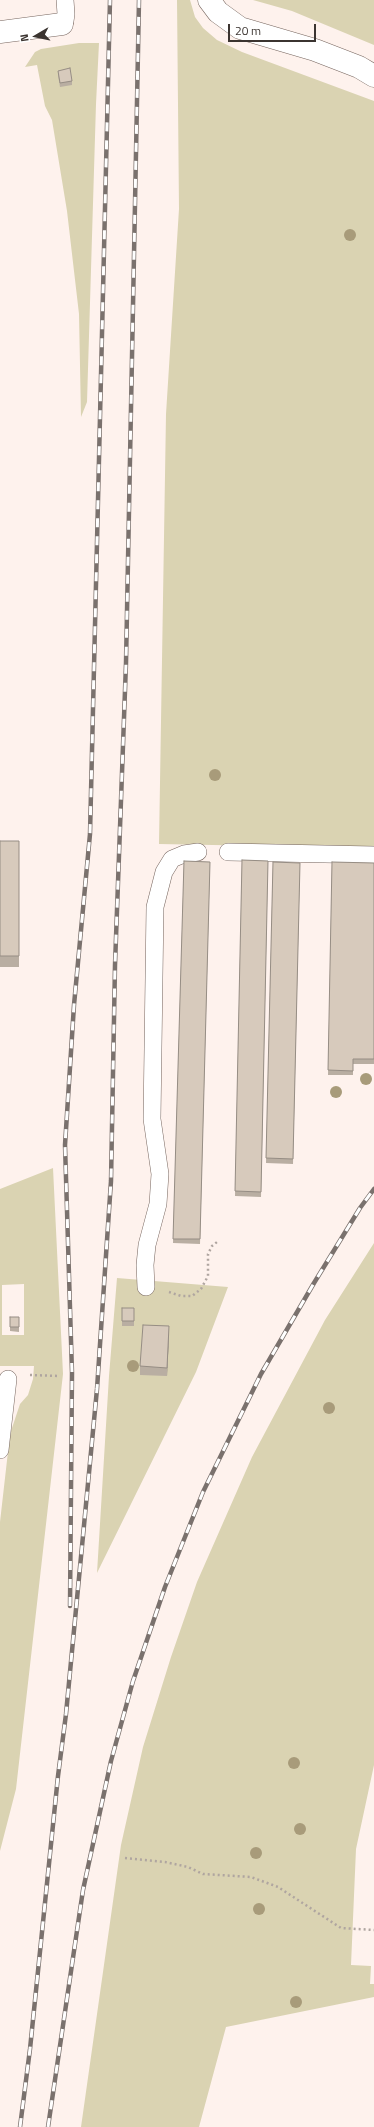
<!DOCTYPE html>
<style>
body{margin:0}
#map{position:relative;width:374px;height:2127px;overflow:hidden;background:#fef2ed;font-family:"Titillium Web",sans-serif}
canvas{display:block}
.north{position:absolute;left:16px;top:16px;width:40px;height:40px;-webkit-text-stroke:3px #fff;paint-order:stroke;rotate:261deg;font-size:11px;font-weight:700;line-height:16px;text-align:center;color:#3b3430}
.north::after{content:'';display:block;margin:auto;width:14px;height:18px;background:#3b3430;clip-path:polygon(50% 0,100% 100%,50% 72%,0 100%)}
.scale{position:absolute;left:228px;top:24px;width:88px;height:18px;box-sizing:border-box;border:2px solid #3b3430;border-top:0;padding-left:5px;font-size:12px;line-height:14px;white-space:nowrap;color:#3b3430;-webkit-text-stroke:3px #fff;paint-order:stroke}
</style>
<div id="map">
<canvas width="374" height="2127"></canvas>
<div class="north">N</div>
<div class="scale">20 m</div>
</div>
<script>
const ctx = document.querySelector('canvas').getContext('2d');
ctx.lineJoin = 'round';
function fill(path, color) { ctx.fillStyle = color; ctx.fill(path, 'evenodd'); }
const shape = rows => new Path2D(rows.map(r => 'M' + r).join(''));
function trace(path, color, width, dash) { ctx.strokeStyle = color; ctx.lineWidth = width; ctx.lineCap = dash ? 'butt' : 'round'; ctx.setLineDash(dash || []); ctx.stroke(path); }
const green = shape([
 [177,0,190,0,195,17,203,28,217,40,242,52,374,101,374,848,159,844,166,414,179,209],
 [253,0,374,0,374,45,292,11],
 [79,43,99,43,96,104,87,402,81,417,79,314,67,211,52,120,45,106,37,65,25,67,35,52,41,49],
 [53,1168,63,1374,16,1789,0,1851,0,1522,10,1434,20,1404,28,1395,33,1379,34,1366,0,1366,0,1189],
 [24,1284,24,1335,2,1335,2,1285],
 [374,1243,374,1765,356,1849,351,1965,371,1966,370,1984,374,1984,374,1997,226,2027,199,2127,81,2127,121,1845,143,1747,171,1657,197,1582,252,1457,325,1320],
 [117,1278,228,1287,196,1372,97,1573,109,1376]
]);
const path = shape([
 [169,1292,181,1296,192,1296,201,1289,208,1276,208,1254,212,1246,217,1242],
 [30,1375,59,1376],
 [125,1858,165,1862,188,1867,203,1874,251,1877,278,1887,341,1928,374,1930]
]);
const service = shape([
 [62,24,65,21,66,14,65,0],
 [228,852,374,855],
 [146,1287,145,1265,147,1245,158,1204,160,1174,152,1119,155,907,164,872,172,859,184,854,198,852],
 [0,1450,8,1379]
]);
const minor = shape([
 [209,0,218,12,240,28,315,50,359,67,374,76],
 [0,32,62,24]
]);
const rail = shape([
 [70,1606,72,1373,65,1145,74,1005,90,834,110,0],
 [20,2127,30,2049,58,1776,66,1714,97,1389,111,1181,115,965,126,663,139,0],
 [48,2127,83,1890,111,1761,133,1681,165,1587,203,1492,261,1374,314,1283,360,1208,374,1189]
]);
const trees = [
 [350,235],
 [215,775],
 [366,1079],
 [336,1092],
 [133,1366],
 [329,1408],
 [294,1763],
 [300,1829],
 [256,1853],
 [259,1909],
 [296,2002]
];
const wall = shape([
 [58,71,72,81,72,85,60,87,58,75],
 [0,841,19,841,19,967,0,967],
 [242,860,268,861,261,1197,235,1196],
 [184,861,210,862,200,1244,173,1243],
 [273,862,300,863,293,1164,266,1163],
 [332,862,374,863,374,1064,353,1064,353,1075,328,1075],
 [122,1308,134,1308,134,1326,122,1326],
 [10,1317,19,1317,19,1332,10,1331],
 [169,1335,167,1376,140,1375,140,1366]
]);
const shadedWall = shape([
 [169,1326,169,1335,167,1376,167,1368]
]);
const building = shape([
 [70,68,72,81,60,83,58,71,70,68],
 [0,841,19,841,19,956,0,956,0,841],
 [242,860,268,861,261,1192,235,1191,242,860],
 [184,861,210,862,200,1239,173,1239,184,861],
 [273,862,300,863,293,1159,266,1158,273,862],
 [332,862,374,863,374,1059,353,1059,353,1071,328,1070,332,862],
 [122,1308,134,1308,134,1321,122,1321,122,1308],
 [10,1317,19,1317,19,1327,10,1327,10,1317],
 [143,1325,169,1326,167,1368,140,1366,143,1325]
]);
fill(green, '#dad3b2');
trace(service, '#76655e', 18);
trace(minor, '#76655e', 23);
trace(path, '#afa5a0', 2.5, [2, 3]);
trace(service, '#fff', 17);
trace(minor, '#fff', 22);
trace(rail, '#7a716d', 4.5);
trace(rail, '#fff', 3, [9]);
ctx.fillStyle = '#a89b7a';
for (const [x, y] of trees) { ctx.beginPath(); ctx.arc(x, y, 6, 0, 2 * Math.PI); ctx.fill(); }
fill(wall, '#b9aea2');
fill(shadedWall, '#968d84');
fill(building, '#d7cabc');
trace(building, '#968d84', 1);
</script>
